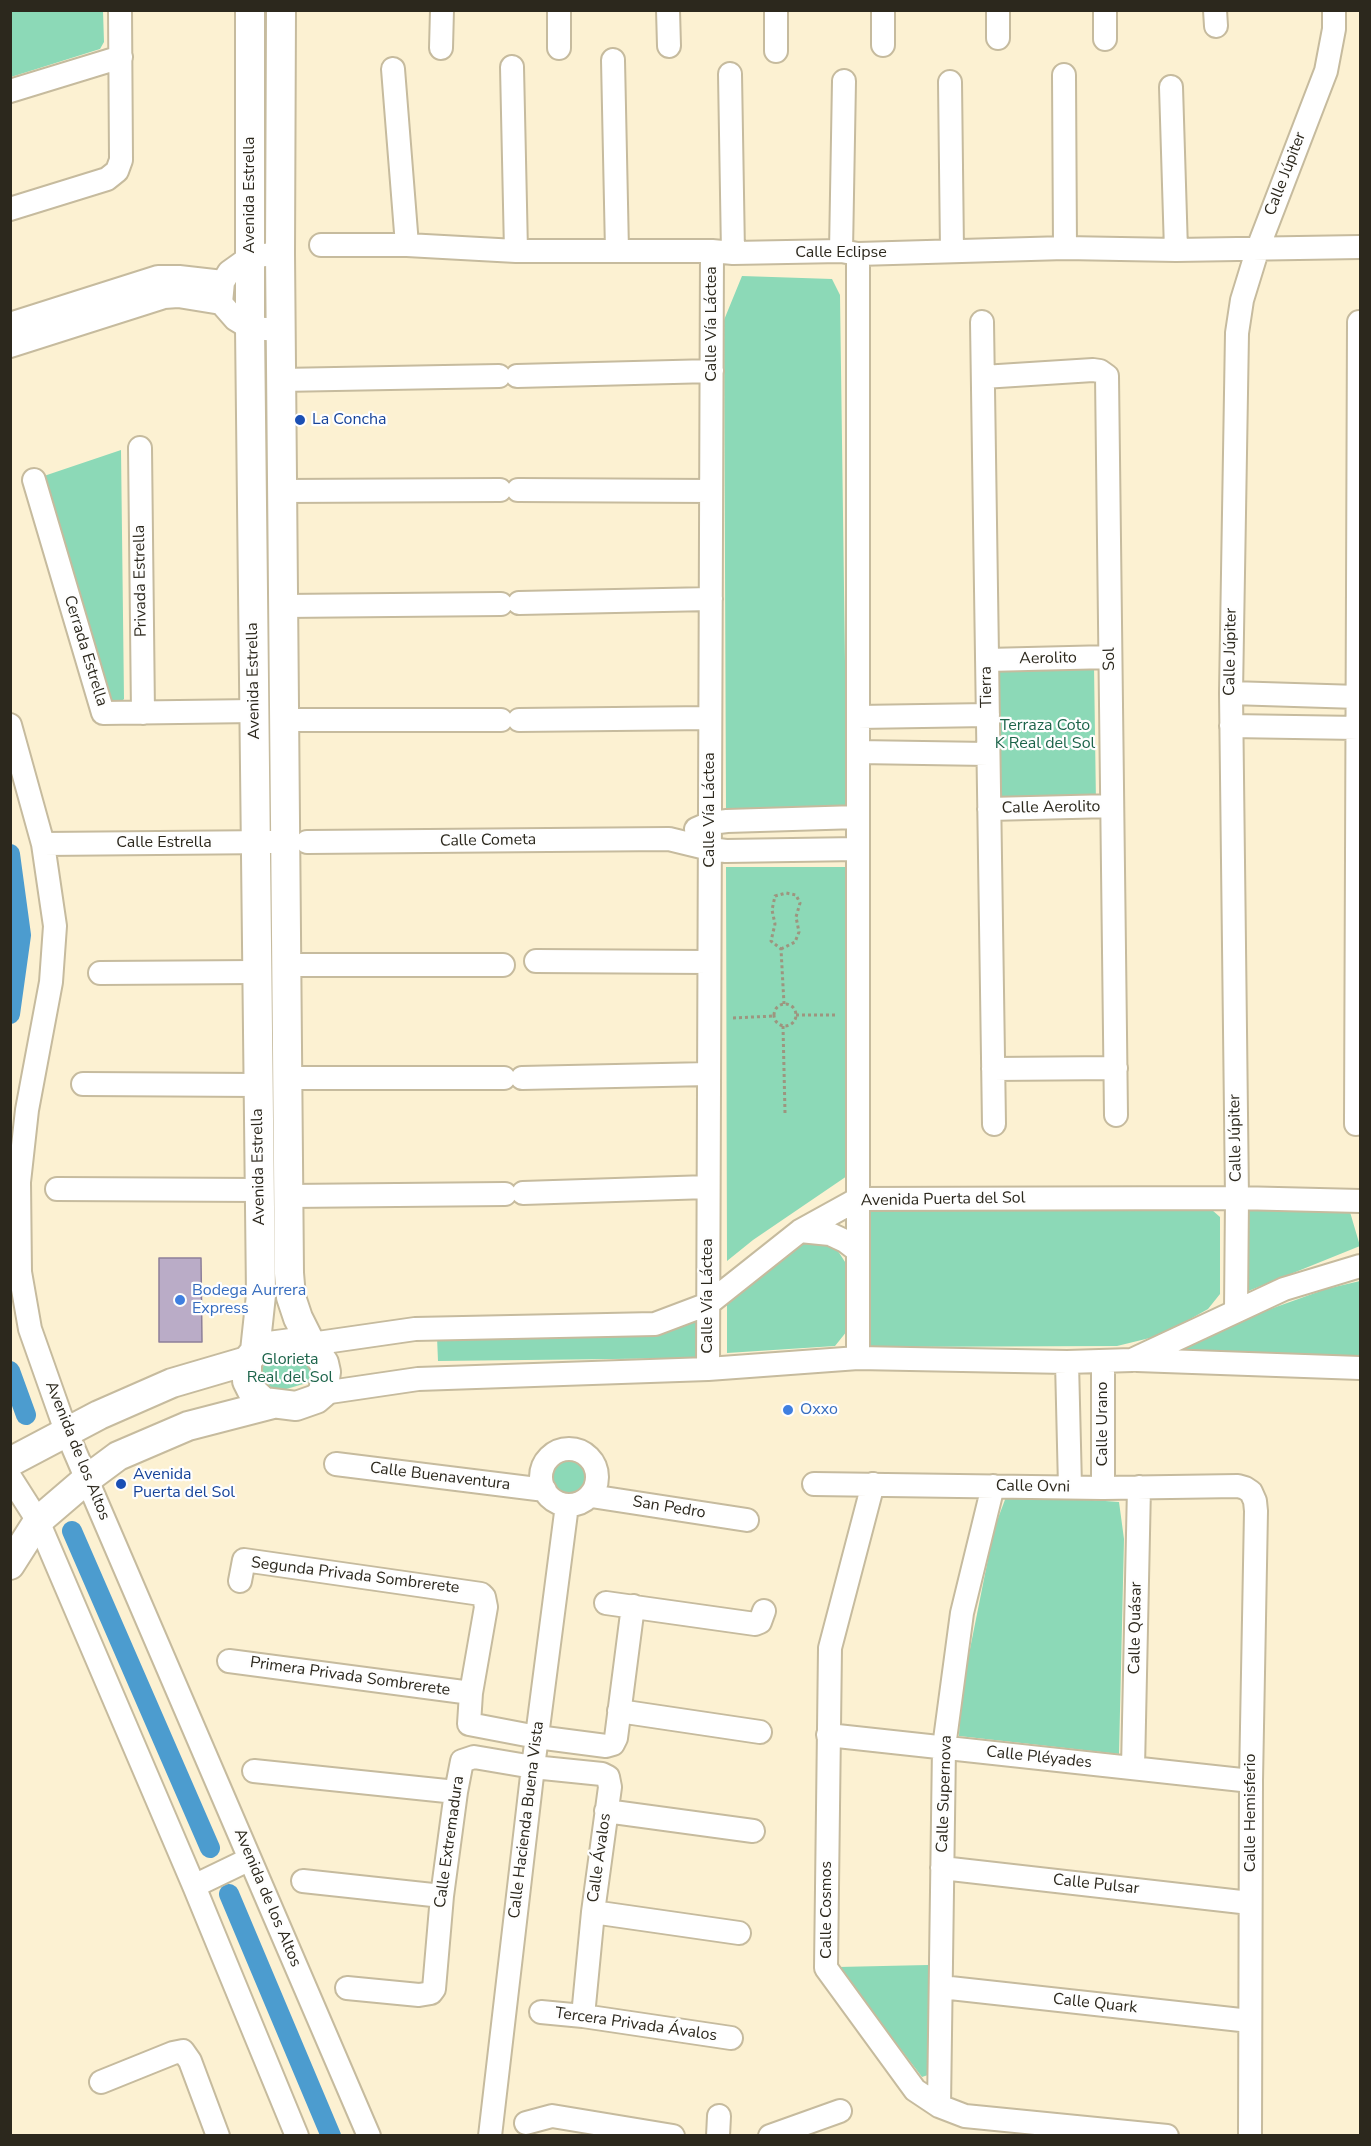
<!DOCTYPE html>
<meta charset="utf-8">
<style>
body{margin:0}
#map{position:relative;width:1371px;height:2146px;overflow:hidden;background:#fcf1d2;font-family:"Nunito Sans",sans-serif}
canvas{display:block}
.frame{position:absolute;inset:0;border:12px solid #2c281d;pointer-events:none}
</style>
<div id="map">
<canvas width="1371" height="2146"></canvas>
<div class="frame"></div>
</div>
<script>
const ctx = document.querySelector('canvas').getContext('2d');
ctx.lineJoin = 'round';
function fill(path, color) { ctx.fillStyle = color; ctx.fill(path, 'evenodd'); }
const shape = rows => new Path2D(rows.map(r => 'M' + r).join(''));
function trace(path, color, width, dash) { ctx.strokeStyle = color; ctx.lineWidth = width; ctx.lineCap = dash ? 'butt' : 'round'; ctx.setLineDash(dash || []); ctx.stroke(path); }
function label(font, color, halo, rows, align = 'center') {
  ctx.font = font + ' "Nunito Sans",sans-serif'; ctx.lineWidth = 4.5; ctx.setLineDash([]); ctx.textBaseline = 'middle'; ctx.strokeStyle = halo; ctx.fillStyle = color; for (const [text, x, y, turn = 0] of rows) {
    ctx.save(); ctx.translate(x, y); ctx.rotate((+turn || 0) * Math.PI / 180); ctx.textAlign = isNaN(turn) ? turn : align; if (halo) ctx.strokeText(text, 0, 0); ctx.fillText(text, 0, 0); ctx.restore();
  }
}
const green = shape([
 [11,10,103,11,104,42,100,49,11,77],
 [742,276,832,279,840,295,847,808,726,810,724,320],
 [121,450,124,699,121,702,109,703,41,477],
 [1094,666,1096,804,996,805,993,667],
 [726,867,847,867,847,1176,753,1240,727,1261],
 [871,1210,1212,1210,1220,1217,1220,1294,1208,1309,1162,1335,1117,1346,868,1347],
 [1247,1210,1350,1212,1360,1246,1246,1292],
 [819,1241,836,1248,847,1265,847,1331,835,1346,727,1353,727,1300,803,1244],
 [1360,1281,1360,1362,1167,1355,1251,1316,1326,1289],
 [699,1313,699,1358,438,1361,437,1337],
 [301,1348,317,1376,310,1382,283,1390,275,1390,267,1385,262,1378,262,1369,266,1360],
 '550 1476a19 19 0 1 1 38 0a19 19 0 1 1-38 0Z',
 [1006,1497,1064,1498,1119,1502,1124,1539,1119,1754,959,1736,961,1694,994,1529],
 [928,1965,928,2075,922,2077,838,1967]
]);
const stream = shape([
 [10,1389,15,1386]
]);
const canal = shape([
 [10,854,21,935,10,1014],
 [10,1371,26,1415],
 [72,1531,210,1848],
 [229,1894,331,2136]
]);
const building = shape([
 [159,1258,201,1258,202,1342,159,1342,159,1258]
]);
const path = shape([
 [781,949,795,942,799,932,796,917,800,903,796,895,786,893,775,896,772,910,775,924,771,941,781,949,784,1004],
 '774 1015a11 11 0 1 1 22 0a11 11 0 1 1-22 0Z',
 [796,1015,836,1015],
 [733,1018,774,1016],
 [783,1026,785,1113]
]);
const minor = shape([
 [668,10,669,46],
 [883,10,883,45],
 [998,10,998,38],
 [1215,10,1216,26],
 [1105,39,1105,10],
 [441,48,442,10],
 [559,48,559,10],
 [776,51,776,10],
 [613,60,617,251],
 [512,67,516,251],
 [393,69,407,245],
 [730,74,733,253],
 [1064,75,1065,248],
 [950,82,952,251],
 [1171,87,1176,250],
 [10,91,121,57],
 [10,209,107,179,117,171,121,160,120,10],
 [321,245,407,245,516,251,712,251,733,253,841,251,858,254,1065,248,1176,250,1360,247],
 [841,251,844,81],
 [280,253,250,257,229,272,223,282,221,303,235,319,250,328,281,330],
 [858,254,858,1358],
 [982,322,994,1124],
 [10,324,158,277,179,277,223,282],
 [10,346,164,297,178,296,221,303],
 [517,376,712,371],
 [983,377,1093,370,1100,371,1107,376,1116,1115],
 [281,380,499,376],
 [140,448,143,713],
 [34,480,103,713,255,711],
 [518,490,711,491],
 [282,491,500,490],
 [519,603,711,599],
 [284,606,501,604],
 [987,660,1110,657],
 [1231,693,1358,697],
 [858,717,988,715],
 [284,720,501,720],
 [519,720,710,718],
 [10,725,43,844,55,926,51,982,27,1110,19,1182,20,1272,30,1329,66,1431,369,2136],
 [1231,726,1358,728],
 [858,752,988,754],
 [989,809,1112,806],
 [696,829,710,823,727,821,858,817],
 [307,842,669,839,710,849,726,851,858,849],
 [43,844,273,842],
 [536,961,709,962],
 [287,965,503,965],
 [100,973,256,972],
 [993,1069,1116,1068],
 [287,1078,504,1078],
 [522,1078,709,1074],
 [83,1084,258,1085],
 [1356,1124,1359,322],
 [57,1189,259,1190],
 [523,1193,708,1187],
 [289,1196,505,1194],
 [800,1231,830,1234,845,1241,858,1251],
 [1236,1310,1237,1198,1231,693,1237,333,1242,300,1258,248,1326,71,1334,29,1334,10],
 [311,1344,415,1329,655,1324,708,1304,800,1231,858,1199,1237,1198,1360,1201],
 [1137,1360,1360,1368],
 [1067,1362,1070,1487],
 [708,1369,712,251],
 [323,1393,418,1379,708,1369,858,1358,1067,1362,1132,1360,1284,1289,1360,1266],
 '541 1477a28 28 0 1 1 56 0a28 28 0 1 1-56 0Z',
 [336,1464,545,1490],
 [10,1477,38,1521,194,1886,297,2136],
 [814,1484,1103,1488,1238,1486,1245,1488,1251,1492,1255,1501,1256,1511,1251,1781,1250,2136],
 [873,1484,830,1648,826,1968,915,2090,939,2106,965,2116,1167,2136],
 [1103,1488,1103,1361],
 [591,1496,747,1520],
 [240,1581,244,1560,481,1594,484,1597,486,1607,471,1693,469,1724,537,1737,606,1746,613,1744,616,1738,633,1606],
 [606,1603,755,1624,760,1622,764,1611],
 [229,1661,471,1693],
 [619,1711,760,1732],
 [828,1735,1251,1781],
 [1133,1768,1139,1487],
 [254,1771,456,1792],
 [606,1811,753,1831],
 [942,1868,1250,1903],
 [303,1881,442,1896],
 [194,1886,250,1859],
 [593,1912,739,1933],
 [941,1987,1250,2021],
 [347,1988,419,1995,431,1993,434,1989,442,1896,456,1792,462,1761,474,1757,533,1767,602,1774,608,1777,610,1787,593,1912,583,2016],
 [541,2012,583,2016,731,2038],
 [101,2082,173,2053,183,2051,190,2061,218,2136],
 [939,2106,944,1747,962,1613,993,1486],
 [526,2123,552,2116,673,2136],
 [490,2136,533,1767,567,1505],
 [718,2136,719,2116],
 [770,2136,840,2111]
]);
const major = shape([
 [250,10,250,328,261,1295,255,1351],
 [281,10,280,253,289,1273,291,1297,298,1318,311,1344],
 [299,1342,311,1344,324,1363,326,1372,323,1393,316,1399,296,1406,264,1402,252,1391,247,1381,247,1361,255,1351,269,1346,299,1342],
 [10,1462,99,1415,172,1383,247,1361],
 [10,1565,38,1521,87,1479,118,1456,188,1426,273,1404]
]);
const markers = [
 [300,420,6,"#1a4fb4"],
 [180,1300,6,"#3f7fe0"],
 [788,1410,6,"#3f7fe0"],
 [121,1484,6,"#1a4fb4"]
];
const streetNames = [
 ["Calle Júpiter",1286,174,-69],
 ["Avenida Estrella",250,195,-90],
 ["Calle Eclipse",841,253],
 ["Calle Vía Láctea",712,324,-90],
 ["Privada Estrella",141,581,-91],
 ["Cerrada Estrella",85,651,73],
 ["Calle Júpiter",1231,652,-89],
 ["Aerolito",1048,659,-1],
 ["Sol",1110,659,-91],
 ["Avenida Estrella",254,681,-91],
 ["Tierra",987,687,-91],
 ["Calle Aerolito",1051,808,-1],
 ["Calle Vía Láctea",710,810,-90],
 ["Calle Cometa",488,841,-1],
 ["Calle Estrella",164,843],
 ["Calle Júpiter",1236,1138,-91],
 ["Avenida Estrella",259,1167,-91],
 ["Avenida Puerta del Sol",943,1200,-1],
 ["Calle Vía Láctea",708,1296,-90],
 ["Calle Urano",1103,1424,-90],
 ["Avenida de los Altos",77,1451,68],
 ["Calle Buenaventura",440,1477,7],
 ["Calle Ovni",1033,1487,1],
 ["San Pedro",669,1508,9],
 ["Segunda Privada Sombrerete",355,1576,7],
 ["Calle Quásar",1136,1628,-89],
 ["Primera Privada Sombrerete",350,1677,8],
 ["Calle Pléyades",1039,1758,6],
 ["Calle Supernova",945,1794,-88],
 ["Calle Hemisferio",1251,1813,-90],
 ["Calle Hacienda Buena Vista",527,1820,-83],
 ["Calle Extremadura",450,1842,-82],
 ["Calle Ávalos",600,1858,-82],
 ["Calle Pulsar",1096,1885,6],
 ["Avenida de los Altos",267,1898,67],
 ["Calle Cosmos",827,1910,-90],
 ["Calle Quark",1095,2004,6],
 ["Tercera Privada Ávalos",636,2025,8]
];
const transitNames = [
 ["La Concha",312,420],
 ["Avenida",133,1475],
 ["Puerta del Sol",133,1493]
];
const parkNames = [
 ["Terraza Coto",1045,726],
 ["K Real del Sol",1045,744],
 ["Glorieta",290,1360],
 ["Real del Sol",290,1378]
];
const shopNames = [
 ["Bodega Aurrera",192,1291],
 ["Express",192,1309],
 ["Oxxo",800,1410]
];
fill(green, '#8cd9b7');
trace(stream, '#4c9ccf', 5);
trace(canal, '#4c9ccf', 20);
fill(building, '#baacc7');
trace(building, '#8d7f99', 1.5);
trace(minor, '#c6bb9e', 26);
trace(major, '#c6bb9e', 32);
trace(path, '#9d957f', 3, [3, 3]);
trace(minor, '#fff', 22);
trace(major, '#fff', 28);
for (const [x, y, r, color] of markers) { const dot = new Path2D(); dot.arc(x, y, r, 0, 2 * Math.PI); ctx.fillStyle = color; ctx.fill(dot); trace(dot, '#fefefe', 2); }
label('16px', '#2c281d', '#fefefe', streetNames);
label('16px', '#164399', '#fefefe', transitNames, 'left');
label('16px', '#1c644a', '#fefefe', parkNames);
label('16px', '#366cbe', '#fefefe', shopNames, 'left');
</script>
